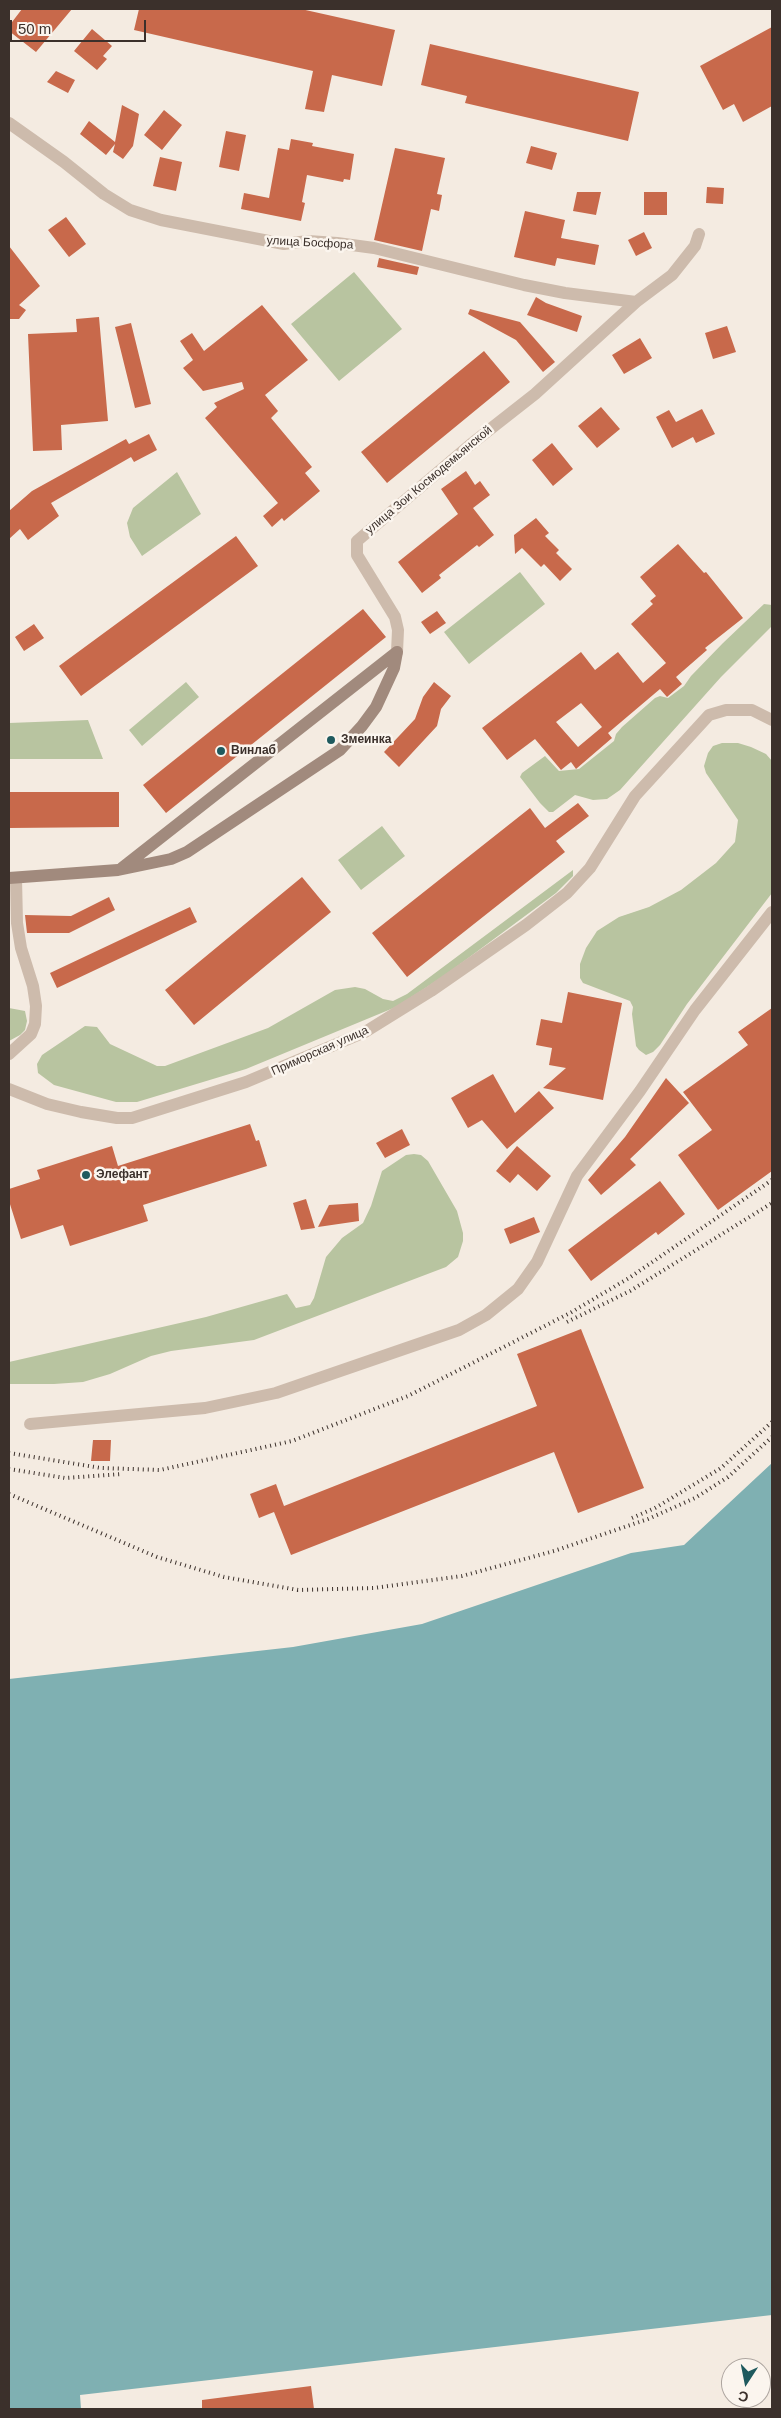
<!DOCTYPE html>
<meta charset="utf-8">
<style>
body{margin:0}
#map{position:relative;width:781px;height:2418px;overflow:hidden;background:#f4ebe1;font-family:Arial,sans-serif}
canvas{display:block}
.frame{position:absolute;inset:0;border:10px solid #3b302b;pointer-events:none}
.north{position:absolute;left:721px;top:2358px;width:50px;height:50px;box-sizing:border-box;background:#fbf5ee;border:1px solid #aea6a0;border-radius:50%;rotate:191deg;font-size:14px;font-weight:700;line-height:20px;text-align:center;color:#3b302b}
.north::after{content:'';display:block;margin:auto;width:18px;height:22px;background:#1f5a5e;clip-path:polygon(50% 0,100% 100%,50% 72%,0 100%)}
.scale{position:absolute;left:10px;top:20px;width:136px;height:22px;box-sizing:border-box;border:2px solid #3b302b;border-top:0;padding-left:6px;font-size:15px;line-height:18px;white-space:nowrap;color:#3b302b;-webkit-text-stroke:4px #fbf5ee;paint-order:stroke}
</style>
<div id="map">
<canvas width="781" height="2418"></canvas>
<div class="frame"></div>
<div class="north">С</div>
<div class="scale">50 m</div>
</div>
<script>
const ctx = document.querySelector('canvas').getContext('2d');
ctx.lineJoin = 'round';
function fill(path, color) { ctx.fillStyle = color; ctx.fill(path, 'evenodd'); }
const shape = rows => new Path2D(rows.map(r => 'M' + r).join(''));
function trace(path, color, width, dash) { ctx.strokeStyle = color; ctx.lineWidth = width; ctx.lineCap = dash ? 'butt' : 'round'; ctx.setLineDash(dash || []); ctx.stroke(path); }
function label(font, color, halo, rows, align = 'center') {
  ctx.font = font + ' Arial,sans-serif'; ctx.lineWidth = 5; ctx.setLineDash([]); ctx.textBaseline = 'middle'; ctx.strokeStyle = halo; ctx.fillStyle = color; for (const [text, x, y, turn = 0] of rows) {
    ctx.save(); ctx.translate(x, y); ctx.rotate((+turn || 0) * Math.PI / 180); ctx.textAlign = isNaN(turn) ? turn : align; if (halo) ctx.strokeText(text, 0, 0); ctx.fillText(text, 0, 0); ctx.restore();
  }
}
const green = shape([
 [354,272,402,329,339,381,291,324],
 [177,472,201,514,142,556,130,537,127,523,133,508],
 [520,572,545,604,469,664,444,632],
 [764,604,772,605,772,626,721,677,620,790,607,799,593,800,575,795,553,812,549,812,540,803,520,777,522,773,545,756,559,771,579,769,614,741,616,734,622,727,655,698,660,696,668,698,684,686,691,676,723,643],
 [186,682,199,697,142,746,129,730],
 [88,720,103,759,9,759,9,723],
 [722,743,738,743,751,747,766,754,772,761,772,893,687,1004,660,1045,653,1052,646,1055,639,1050,636,1046,632,1014,633,1007,630,1001,583,983,580,978,580,964,586,948,597,931,619,917,649,907,681,890,716,863,735,842,738,820,706,773,704,766,708,753,713,746],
 [382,826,405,856,361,890,338,860],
 [573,870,573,876,556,893,444,976,396,1007,246,1069,137,1102,116,1102,54,1085,38,1073,37,1064,42,1055,85,1026,97,1027,110,1044,157,1066,165,1066,268,1028,335,990,355,987,365,989,383,999,393,1001,407,994],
 [9,1008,25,1011,27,1021,25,1030,20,1035,9,1041],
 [414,1154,421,1155,428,1161,457,1211,463,1233,463,1241,458,1257,446,1267,254,1340,171,1351,151,1356,110,1374,83,1382,54,1384,9,1384,9,1362,206,1317,287,1294,296,1308,310,1305,314,1298,326,1257,342,1238,363,1223,371,1206,382,1171,406,1155]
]);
const water = shape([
 [772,1463,772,2315,80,2395,81,2409,9,2409,9,1679,293,1647,422,1624,631,1553,684,1545]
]);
const building = shape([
 [22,9,72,9,36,52,9,31,9,26],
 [139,9,301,9,395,30,382,86,332,75,324,112,305,109,313,71,134,30],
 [772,27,772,106,743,122,734,104,723,110,700,66],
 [92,29,112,46,103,56,107,59,97,70,74,51],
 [430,44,639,92,628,141,465,103,467,96,421,85],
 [56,71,75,80,68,93,47,82],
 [122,105,139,114,133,146,123,159,113,152,115,144,106,155,80,134,89,121,115,142],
 [164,110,182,125,162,150,144,135],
 [226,131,246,135,239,171,219,167],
 [291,139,313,143,312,146,354,154,350,180,344,179,343,182,307,175,302,202,305,203,301,221,241,209,244,193,269,198,278,148,289,150],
 [531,146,557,153,552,170,526,163],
 [395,148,445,158,437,194,442,195,439,211,431,209,422,251,374,240],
 [160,157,182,162,176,191,153,186],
 [707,187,724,188,723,204,706,203],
 [577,192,601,192,596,215,573,211],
 [644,192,667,192,667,215,644,215],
 [525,211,565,220,561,238,599,245,595,265,557,258,555,266,514,257],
 [66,217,86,244,69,257,48,230],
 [644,232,652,248,636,256,628,240],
 [9,246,40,286,19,305,26,310,19,319,9,319],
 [379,258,419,267,417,275,377,267],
 [536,297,546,303,582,316,577,332,527,315],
 [262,305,308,360,265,395,278,411,271,418,312,467,305,473,320,491,284,521,282,518,272,527,263,516,278,503,205,418,217,407,214,403,244,389,242,382,203,391,183,368,193,360,180,341,192,333,204,351],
 [470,309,520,322,555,362,543,372,516,340,468,314],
 [99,317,108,421,61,425,62,450,33,451,28,334,77,332,76,319],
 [131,323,151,404,135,408,115,327],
 [727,326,736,352,713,359,705,333],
 [640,338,652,358,624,374,612,355],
 [484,351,510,382,387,483,361,452],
 [601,407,620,429,597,448,578,426],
 [702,409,715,434,696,443,693,437,672,448,656,417,669,410,676,422],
 [149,434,157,450,134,462,131,457,51,503,59,516,28,540,20,529,9,539,9,511,32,491,126,439,129,444],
 [552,443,573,469,553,486,532,460],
 [466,471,475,485,480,481,490,495,473,508,494,535,479,547,477,545,439,575,441,578,422,593,398,562,458,514,441,489],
 [536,518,549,533,545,536,559,550,556,553,572,569,560,581,544,564,541,567,522,548,515,554,514,535],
 [236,536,258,566,81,696,59,666],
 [678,544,704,573,706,572,743,618,705,648,707,650,676,677,682,684,667,697,660,689,608,733,612,738,576,769,571,762,561,770,535,739,507,760,482,728,581,652,595,670,618,652,643,683,666,663,631,624,653,604,650,601,656,596,640,577],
 [581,703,602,727,578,747,556,722],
 [363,609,386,637,166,813,143,785],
 [437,611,446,623,430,634,421,622],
 [34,624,44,638,24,651,15,637],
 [434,682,451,696,441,709,437,726,399,767,384,752,415,719,423,697],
 [9,792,119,792,119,827,9,828],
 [578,803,589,816,556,841,565,852,407,977,372,933,530,808,545,828],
 [302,877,331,912,194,1025,165,990],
 [109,897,115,910,69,933,27,933,25,915,71,916],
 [190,907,197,922,57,988,50,973],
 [568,992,622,1003,603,1100,543,1088,566,1068,549,1065,552,1048,536,1045,541,1019,562,1023],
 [772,1008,772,1171,718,1210,678,1155,712,1130,683,1092,748,1045,738,1032],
 [493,1074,515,1113,539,1091,554,1108,507,1149,482,1120,468,1128,451,1098],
 [666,1078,689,1103,630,1159,636,1165,601,1195,588,1180,625,1137],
 [250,1124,256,1141,259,1140,267,1166,143,1205,148,1221,70,1246,63,1225,21,1239,9,1201,9,1189,40,1179,37,1170,112,1146,118,1166],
 [402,1129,410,1145,385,1158,376,1143],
 [517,1146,551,1176,537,1191,518,1174,510,1183,496,1171],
 [660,1181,685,1214,658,1235,656,1232,591,1281,568,1250],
 [306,1199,315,1228,301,1230,293,1203],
 [358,1203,359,1221,318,1227,329,1205],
 [534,1217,540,1232,510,1244,504,1229],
 [581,1329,644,1488,578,1513,554,1452,291,1555,274,1512,259,1518,250,1494,276,1484,284,1506,537,1406,517,1354],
 [93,1440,111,1440,110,1461,91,1461],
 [311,2386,314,2409,202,2409,202,2400]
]);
const street = shape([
 [9,123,64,162,104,194,130,210,161,220,284,244,308,241,337,243,374,248,524,285,565,293,636,302],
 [397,652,398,630,395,617,357,555,357,541,470,445,535,394,636,302,672,275,695,246,699,234],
 [9,1054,31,1034,35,1024,36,1006,33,986,21,948,17,923,16,878],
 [9,1089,47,1104,81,1112,117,1118,132,1118,246,1082,365,1032,431,991,526,925,567,893,590,868,635,796,709,715,726,710,752,710,772,720],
 [30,1424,205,1408,276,1393,459,1330,486,1315,518,1289,537,1262,577,1176,640,1091,695,1010,772,912]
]);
const secondary = shape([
 [122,868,397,652],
 [9,878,118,870,171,859,187,852,340,750,362,726,376,707,394,668,397,652]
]);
const rail = shape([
 [567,1322,630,1291,772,1203],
 [9,1453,101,1468,160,1470,292,1441,408,1396,570,1313,629,1278,772,1180],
 [9,1469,65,1478,122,1474],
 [9,1494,157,1557,224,1577,298,1590,374,1588,462,1576,554,1551,648,1519,695,1498,728,1477,772,1437],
 [632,1518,655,1508,721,1468,772,1422]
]);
const markers = [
 [331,740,5,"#1f5a5e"],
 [221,751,5,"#1f5a5e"],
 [86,1175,5,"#1f5a5e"]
];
const streetNames = [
 ["улица Босфора",310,243,3],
 ["улица Зои Космодемьянской",429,480,-40],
 ["Приморская улица",320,1051,-24]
];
const poiNames = [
 ["Змеинка",341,740],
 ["Винлаб",231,751],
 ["Элефант",96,1175]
];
fill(green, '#b8c4a0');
fill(water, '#7fb0b2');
fill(building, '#c8694b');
trace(street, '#cdbbac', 12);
trace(secondary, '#a18a7d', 12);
trace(rail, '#3b302b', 4, [1, 4]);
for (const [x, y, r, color] of markers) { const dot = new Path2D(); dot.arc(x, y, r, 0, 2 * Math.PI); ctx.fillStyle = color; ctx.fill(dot); trace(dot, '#fbf5ee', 2); }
label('12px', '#3b302b', '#fbf5ee', streetNames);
label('bold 12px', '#3b302b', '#fbf5ee', poiNames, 'left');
</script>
